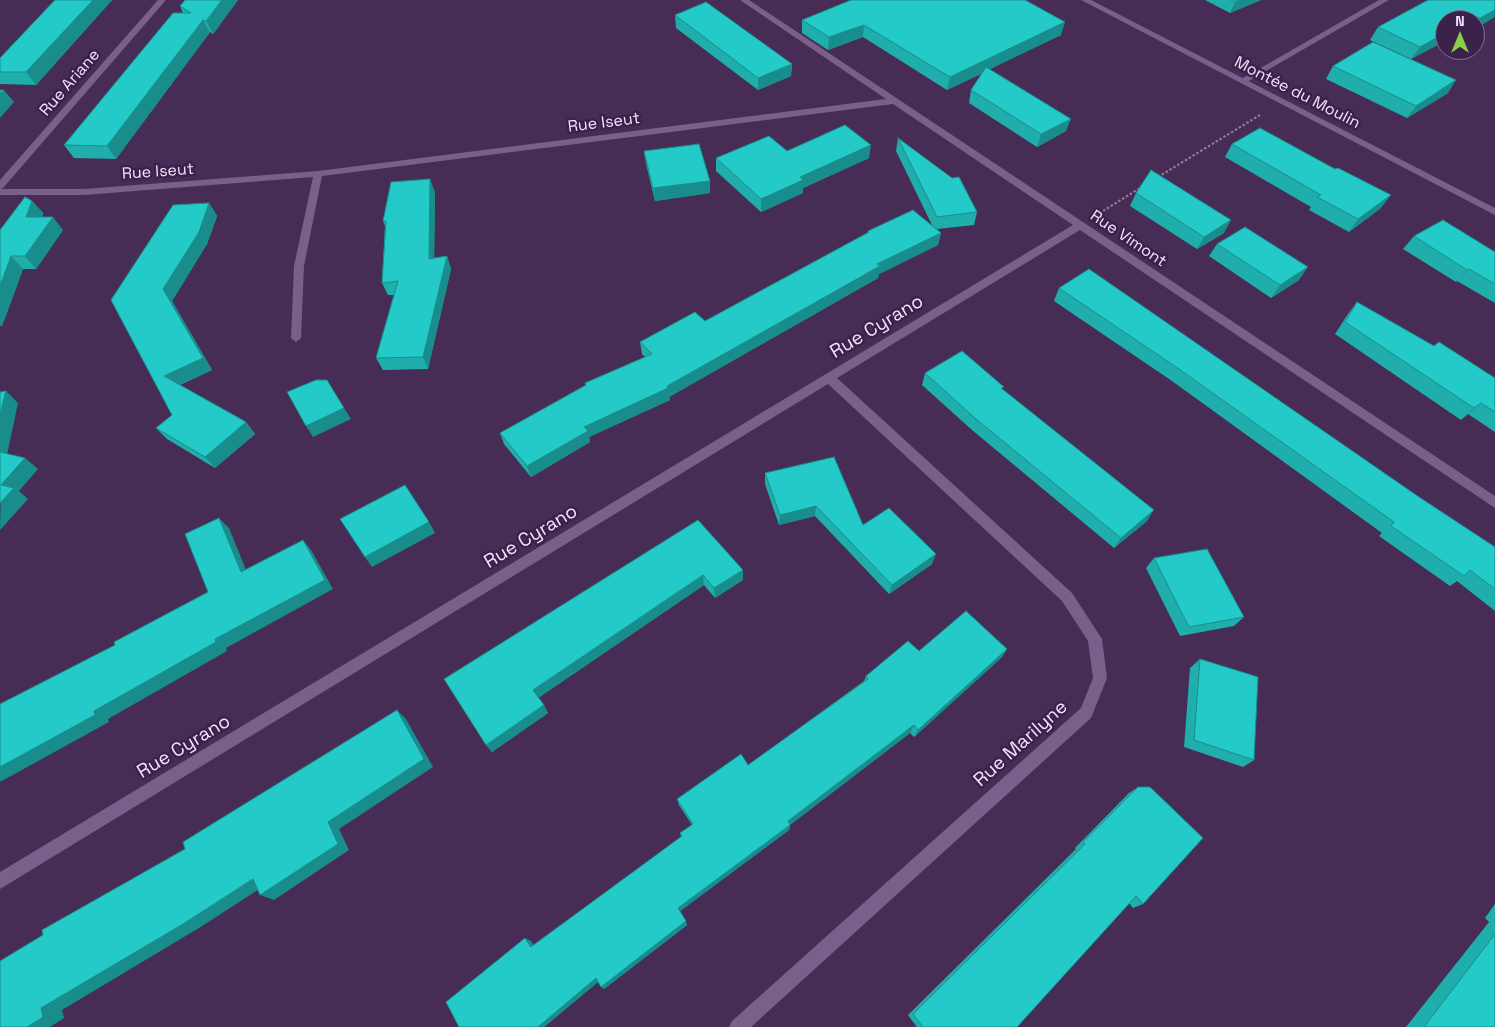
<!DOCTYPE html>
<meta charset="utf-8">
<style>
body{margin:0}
#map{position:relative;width:1495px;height:1027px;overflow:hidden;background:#472d55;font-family:"Space Grotesk",sans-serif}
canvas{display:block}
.north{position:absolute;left:1435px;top:10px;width:50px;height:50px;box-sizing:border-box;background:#3c224a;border:1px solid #856f91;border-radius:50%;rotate:0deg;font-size:14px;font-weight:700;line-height:20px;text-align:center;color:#f3e3fc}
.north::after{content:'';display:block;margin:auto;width:18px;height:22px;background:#89cf48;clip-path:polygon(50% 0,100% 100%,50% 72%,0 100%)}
</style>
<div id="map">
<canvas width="1495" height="1027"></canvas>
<div class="north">N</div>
</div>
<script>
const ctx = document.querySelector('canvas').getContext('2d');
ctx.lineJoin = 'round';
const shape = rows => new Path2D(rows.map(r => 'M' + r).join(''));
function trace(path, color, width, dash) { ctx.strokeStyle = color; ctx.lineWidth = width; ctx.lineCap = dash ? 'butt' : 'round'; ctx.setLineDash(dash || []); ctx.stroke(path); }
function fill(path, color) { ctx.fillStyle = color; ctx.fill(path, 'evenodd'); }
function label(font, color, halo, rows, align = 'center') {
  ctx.font = font + ' "Space Grotesk",sans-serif'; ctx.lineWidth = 5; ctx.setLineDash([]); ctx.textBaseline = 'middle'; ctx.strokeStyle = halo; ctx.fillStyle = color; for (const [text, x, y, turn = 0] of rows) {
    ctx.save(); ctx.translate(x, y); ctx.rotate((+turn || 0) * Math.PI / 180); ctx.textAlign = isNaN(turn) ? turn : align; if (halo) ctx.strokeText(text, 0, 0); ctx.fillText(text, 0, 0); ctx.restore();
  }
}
const path = shape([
 [1158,177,1260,115],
 [1103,211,1140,188]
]);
const minor = shape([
 [158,0,166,0,3,188,0,189,0,180,158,0],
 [740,0,749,0,1495,496,1495,508,1080,230,837,378,1072,593,1102,639,1107,678,1091,718,751,1027,729,1027,732,1021,1081,708,1093,678,1088,641,1062,601,828,384,0,889,0,872,1073,225,893,104,322,176,304,266,301,338,296,342,291,338,294,266,313,177,84,195,0,195,0,189,84,189,318,171,886,99,740,0],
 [1379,0,1389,0,1245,83,1238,81,1379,0]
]);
const tertiary = shape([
 [1081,0,1091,0,1495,208,1495,215,1081,0]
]);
const wall = shape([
 [55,0,112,0,36,85,0,84,0,58],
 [238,0,213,34,210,32,116,159,74,158,64,145,183,13,180,6],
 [1205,0,1261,0,1230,13],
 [1495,0,1475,29,1475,20,1445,20,1445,41,1411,59,1370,40,1378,27],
 [675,15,792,64,791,76,758,90,676,28],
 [802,20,1061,35,989,69,1066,131,1037,147,969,103,971,90,983,73,947,90,863,37,828,50,802,33],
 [1333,66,1448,93,1407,118,1326,79],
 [898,138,977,212,974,225,937,229,941,233,938,245,879,274,878,278,669,397,670,400,589,437,590,442,531,477,504,444,500,433,586,385,585,383,645,357,642,354,640,342,705,321,867,233,868,231,932,225,896,151],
 [1232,144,1381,208,1349,232,1309,210,1311,207,1225,157],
 [644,151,710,181,710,193,655,201,646,164],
 [787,151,869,158,803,188,803,193,761,212,716,171,716,158],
 [435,192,434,258,447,256,451,269,428,369,383,370,376,358,394,295,388,295,382,283,385,226,383,221],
 [1136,193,1224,233,1197,249,1130,206],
 [32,201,43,213,42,217,63,230,36,269,23,269,2,326,0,326,0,230],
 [209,203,217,216,207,244,172,301,212,370,180,385,246,422,255,434,215,468,167,439,156,428,172,415,111,300],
 [1414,236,1495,252,1495,303,1457,281,1456,282,1403,249],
 [1217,244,1299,280,1271,298,1209,256],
 [1059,288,1419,497,1495,547,1495,611,1457,581,1450,586,1379,536,1382,533,1172,381,1054,301],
 [1357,302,1434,346,1495,378,1495,432,1468,414,1461,420,1335,334,1348,314],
 [925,373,1003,390,1147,521,1114,548,972,430,922,385],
 [765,473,863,525,932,564,889,594,815,516,779,525,765,484],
 [698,520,743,580,715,598,704,585,538,698,548,713,492,752,486,745],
 [1154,558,1244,617,1234,626,1180,636,1146,568],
 [1007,649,1002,657,914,737,910,733,790,825,789,830,680,911,687,925,604,989,598,982,544,1027,531,941,533,945,681,837,680,833,692,825,679,805,677,799,748,765,864,681,866,676,919,651],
 [1200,659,1254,760,1243,767,1184,747,1190,668],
 [1138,787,1143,904,1133,908,1129,903,1017,1027,917,1027,908,1015,1076,849,1075,848,1129,793],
 [1495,904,1495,1027,1406,1027,1489,922,1485,918]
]);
const shadedWall = shape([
 [93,0,112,0,36,85,26,72],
 [222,0,238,0,213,34,206,21],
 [1241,0,1261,0,1230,13,1235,2],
 [1495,10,1495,17,1475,29,1475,25,1480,18],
 [203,20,210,32,116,159,107,146],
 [1065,22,1061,35,947,90,950,77],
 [864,25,863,37,828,50,829,37],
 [1445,33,1445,41,1411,59,1420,47],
 [792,64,791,76,758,90,758,78],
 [1456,80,1448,93,1407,118,1416,106],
 [4,90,14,102,0,118,0,94],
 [1071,119,1066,131,1037,147,1041,134],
 [871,145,869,158,803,188,803,193,761,212,761,199,800,177],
 [430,179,435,192,434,271,429,259],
 [710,181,710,193,655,201,653,188],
 [1391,195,1381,208,1349,232,1358,219],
 [32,201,43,213,37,229,26,217],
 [209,203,217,216,207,244,172,301,212,370,174,387,164,376,163,289],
 [53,217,63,230,36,269,25,256],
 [1231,220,1224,233,1197,249,1204,237],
 [941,233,938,245,879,274,878,278,669,397,670,400,589,437,590,442,531,477,527,466,584,427,667,386,877,264],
 [11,256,23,269,2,326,0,326,0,286],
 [447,256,451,269,428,369,423,357],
 [1308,267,1299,280,1271,298,1280,285],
 [1469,269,1456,282,1467,270],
 [6,391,18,403,7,455,0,456,0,414],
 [334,392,351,419,313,437,306,426],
 [1481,403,1468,414,1461,420,1474,408],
 [246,422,255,434,215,468,205,457],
 [25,458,38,469,19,491,28,499,0,530,1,485],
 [816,506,815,516,779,525,780,515],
 [1154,510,1147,521,1114,548,1121,538],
 [219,518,229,528,251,582,241,572],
 [429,522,435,533,372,567,365,557],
 [303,540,311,550,333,589,226,648,227,651,108,719,109,722,0,782,0,767,215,639],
 [936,554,932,564,889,594,892,585],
 [743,570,743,580,715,598,714,588],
 [703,575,704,585,538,698,533,690],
 [1007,649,1002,657,914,737,918,730],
 [544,705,548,713,492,752,486,745],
 [397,710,406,719,433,767,339,829,349,850,274,900,260,895,328,822],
 [914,725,910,733,787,827,788,821],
 [790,825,789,830,679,912,678,908],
 [253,879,267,884,199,928,62,1010,64,1018,50,1027,27,1027,41,1008],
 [686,921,687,925,604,989,601,987],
 [525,938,531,941,536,950,531,947],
 [596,978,600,980,544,1027,538,1027]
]);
const building = shape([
 [55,0,93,0,26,72,0,72,0,58,55,0],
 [185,0,222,0,206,21,203,20,107,146,64,145,173,13,191,13,180,6,185,0],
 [851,0,1025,0,1065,22,950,77,864,25,829,37,802,20,851,0],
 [1231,0,1241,0,1235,2,1231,0],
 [1428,0,1495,0,1495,10,1480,18,1475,16,1468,20,1445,20,1445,33,1420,47,1378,27,1428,0],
 [706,2,792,64,758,78,675,15,706,2],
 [1373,42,1456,80,1416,106,1333,66,1373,42],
 [986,67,1071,119,1041,134,971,90,986,67],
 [0,90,4,90,0,94,0,90],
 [845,125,871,145,800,177,803,180,761,199,716,158,769,136,787,151,845,125],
 [1260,128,1335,169,1338,168,1391,195,1358,219,1317,197,1321,195,1232,144,1260,128],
 [898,138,952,178,959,177,977,212,937,217,898,138],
 [699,144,710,181,653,188,644,151,699,144],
 [1151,170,1231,220,1204,237,1136,193,1151,170],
 [430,179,429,259,447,256,423,357,376,358,398,281,382,283,386,221,383,221,391,182,430,179],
 [25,197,32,201,26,217,53,217,25,256,11,256,0,286,0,230,25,197],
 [209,203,199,232,163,289,203,358,164,376,246,422,205,457,156,428,172,415,111,300,173,205,209,203],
 [913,210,941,233,877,264,880,266,667,386,668,388,584,427,588,431,527,466,500,433,586,385,585,383,652,354,640,342,695,312,705,321,869,232,868,231,913,210],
 [1443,220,1495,252,1495,284,1469,269,1467,270,1414,236,1443,220],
 [1245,227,1308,267,1280,285,1217,244,1245,227],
 [1089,269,1419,497,1495,547,1495,589,1470,570,1464,576,1391,526,1394,522,1179,369,1059,288,1089,269],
 [1357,302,1434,346,1439,342,1495,378,1495,412,1481,403,1474,408,1345,322,1357,302],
 [962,351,1004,387,1001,388,1154,510,1121,538,976,419,925,373,962,351],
 [316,380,327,380,344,408,306,426,287,392,316,380],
 [6,391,0,414,0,392,6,391],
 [0,452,25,458,1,485,14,488,0,503,0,452],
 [834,457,863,525,889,508,936,554,892,585,816,506,780,515,765,473,834,457],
 [405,485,429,522,365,557,340,519,405,485],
 [219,518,241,572,303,540,325,580,215,639,216,642,94,711,95,715,0,767,0,704,115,645,114,642,208,592,185,534,219,518],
 [698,520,743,570,714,588,703,575,533,690,544,705,486,745,444,679,698,520],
 [1207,549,1244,617,1189,627,1154,558,1207,549],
 [966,611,1007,649,918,730,914,725,788,821,790,825,678,908,686,921,601,987,596,978,538,1027,459,1027,446,1002,525,938,531,947,682,836,680,833,693,824,677,799,741,754,748,765,868,679,866,676,908,641,919,651,966,611],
 [1200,659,1258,677,1254,760,1194,740,1200,659],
 [397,710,424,759,328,822,338,844,260,895,253,879,183,924,41,1008,43,1017,27,1027,0,1027,0,961,43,935,42,930,185,849,183,842,397,710],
 [1138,787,1150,787,1203,838,1143,904,1136,896,1017,1027,923,1027,913,1014,1085,844,1083,842,1138,787],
 [1495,934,1495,1027,1424,1027,1495,934]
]);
const farStreetnames = [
 ["Rue Ariane",70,83,-49],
 ["Montée du Moulin",1297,93,27],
 ["Rue Iseut",604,123,-7],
 ["Rue Iseut",158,172,-4],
 ["Rue Vimont",1128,239,34]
];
const streetNames = [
 ["Rue Cyrano",877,327,-31],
 ["Rue Cyrano",531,537,-31],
 ["Rue Marilyne",1021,744,-42],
 ["Rue Cyrano",184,747,-31]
];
trace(path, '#9580a1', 2, [2.5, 2]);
fill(minor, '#7b5f8b');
fill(tertiary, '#7b5f8b');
fill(wall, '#1faeab');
fill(shadedWall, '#198d8b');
fill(building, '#24cac7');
trace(building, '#198d8b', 1);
label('16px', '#f3e3fc', '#3c224a', farStreetnames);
label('19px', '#f3e3fc', '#3c224a', streetNames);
</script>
